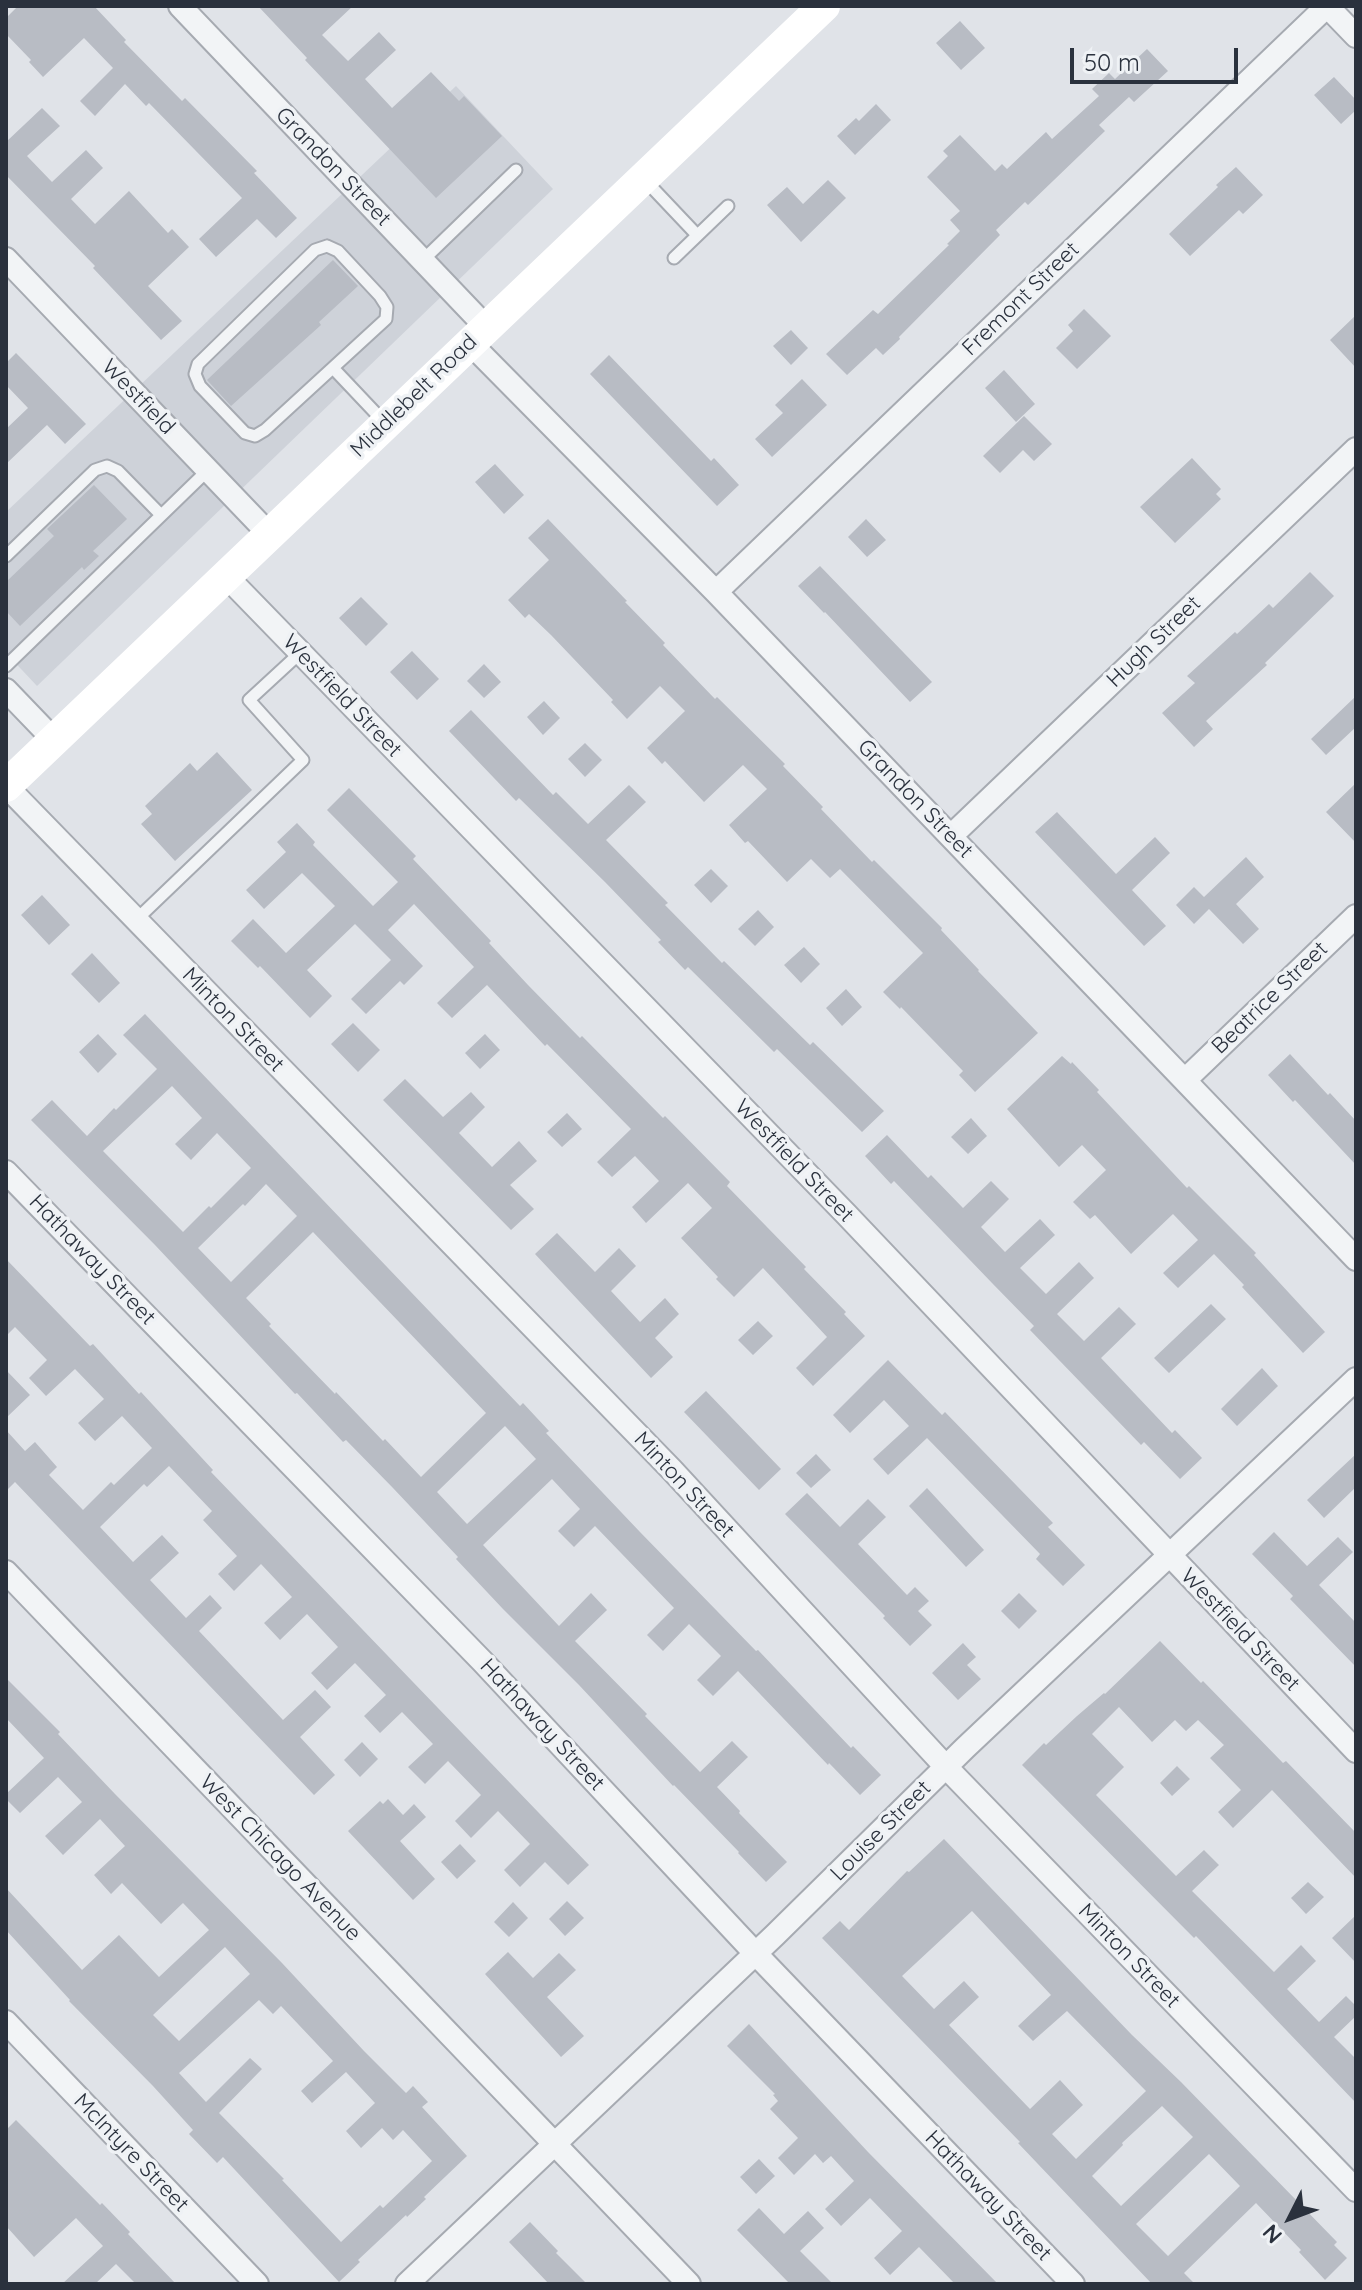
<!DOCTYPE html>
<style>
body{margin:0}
#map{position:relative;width:1362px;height:2290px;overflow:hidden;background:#e0e3e8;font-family:Quicksand,sans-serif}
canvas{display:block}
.frame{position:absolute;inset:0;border:8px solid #2a313d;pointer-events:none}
.north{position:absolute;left:1250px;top:2178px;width:80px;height:80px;-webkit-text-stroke:6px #eff2f5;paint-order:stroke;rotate:228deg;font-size:22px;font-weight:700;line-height:32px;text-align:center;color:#2a313d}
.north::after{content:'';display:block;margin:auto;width:28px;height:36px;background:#2a313d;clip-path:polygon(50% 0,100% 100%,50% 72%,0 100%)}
.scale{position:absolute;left:1070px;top:48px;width:168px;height:36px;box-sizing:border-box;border:4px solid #2a313d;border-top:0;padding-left:10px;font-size:24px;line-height:28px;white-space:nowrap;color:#2a313d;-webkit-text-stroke:6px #eff2f5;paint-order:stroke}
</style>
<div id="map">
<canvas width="1362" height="2290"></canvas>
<div class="frame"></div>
<div class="north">N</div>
<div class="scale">50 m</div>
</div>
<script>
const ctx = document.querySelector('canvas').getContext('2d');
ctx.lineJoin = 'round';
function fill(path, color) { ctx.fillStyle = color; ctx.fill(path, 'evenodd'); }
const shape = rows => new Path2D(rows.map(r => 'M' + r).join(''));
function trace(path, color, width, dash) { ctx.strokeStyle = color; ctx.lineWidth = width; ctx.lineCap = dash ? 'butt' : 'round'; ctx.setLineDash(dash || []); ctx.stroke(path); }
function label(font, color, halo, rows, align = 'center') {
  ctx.font = font + ' Quicksand,sans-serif'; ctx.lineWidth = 7; ctx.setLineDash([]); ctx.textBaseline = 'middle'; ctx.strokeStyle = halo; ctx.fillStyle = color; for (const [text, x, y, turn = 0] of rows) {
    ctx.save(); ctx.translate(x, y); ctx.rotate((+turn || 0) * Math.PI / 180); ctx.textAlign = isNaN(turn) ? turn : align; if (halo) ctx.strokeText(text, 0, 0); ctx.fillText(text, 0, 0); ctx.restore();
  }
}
const built = shape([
 [456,86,553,189,37,686,6,653,6,512]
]);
const building = shape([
 [18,6,94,6,126,40,124,42,182,101,185,98,257,171,254,173,297,218,276,238,257,219,216,257,199,239,242,198,149,103,146,106,125,84,95,116,80,101,113,68,84,38,43,77,29,62,31,60,6,34,6,18],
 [258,6,353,6,322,35,348,61,379,32,396,50,365,79,392,108,431,72,459,101,464,96,502,136,436,198,305,60,307,58],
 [960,21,985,48,961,70,936,43],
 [1147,49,1168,71,1134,102,1129,97,1099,125,1105,131,1028,205,1025,202,996,230,1000,235,899,337,900,339,883,355,876,348,847,375,826,354,873,310,878,314,949,245,947,244,960,231,950,220,960,211,927,177,948,156,943,151,960,135,995,171,1002,164,1007,169,1046,132,1052,139,1099,96,1092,89,1109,73,1115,79],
 [1334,77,1356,100,1356,110,1341,124,1314,95],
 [876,104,891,120,855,155,837,136,856,118,859,121],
 [42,108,60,126,27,156,52,182,86,150,103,168,71,199,95,224,129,191,168,233,172,229,189,247,148,286,182,321,161,340,93,268,95,266,6,175,6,142],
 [1236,167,1263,195,1243,214,1239,210,1190,256,1169,234,1218,187,1216,185],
 [828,180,846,198,801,242,767,205,787,187,803,204],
 [333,260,358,286,319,322,321,325,231,406,207,380],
 [1084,309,1111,336,1077,369,1056,348,1073,331,1068,325],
 [1356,315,1356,368,1330,340],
 [791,330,808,348,791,365,773,346],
 [16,353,86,424,65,444,47,425,6,464,6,429,28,408,6,385,6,363],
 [609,355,711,461,714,458,739,485,717,506,590,374],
 [1004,370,1035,404,1016,422,985,388],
 [802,379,827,405,772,457,755,439,783,413,775,405],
 [1024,416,1052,444,1034,461,1023,450,1000,473,983,456],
 [1192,458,1221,489,1216,494,1221,499,1175,543,1140,507],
 [495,464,524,495,504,514,475,482],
 [94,485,127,519,93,551,99,556,84,570,82,567,20,626,6,611,6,582,54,536,47,529],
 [548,519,627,601,625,602,665,643,663,645,715,699,717,697,785,764,783,766,823,807,821,809,872,862,874,860,942,928,941,930,979,970,978,971,1038,1033,975,1092,959,1075,963,1071,901,1007,900,1009,883,992,923,953,840,869,830,878,811,859,787,882,748,841,745,843,729,825,767,789,743,765,704,802,665,761,662,764,647,748,685,711,660,686,627,719,611,702,613,700,551,635,529,614,525,618,508,600,549,560,528,538],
 [866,519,886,540,867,557,848,537],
 [820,566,932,682,910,702,825,612,824,613,798,586],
 [1310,572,1334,596,1265,663,1267,665,1206,721,1213,729,1194,747,1162,713,1195,683,1187,676,1235,632,1237,634,1269,604,1273,608],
 [361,597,388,624,366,646,339,618],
 [412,651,439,679,417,700,390,672],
 [484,664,501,682,484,698,467,681],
 [1356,696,1356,727,1326,755,1311,739],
 [544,701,560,718,543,735,527,717],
 [471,710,553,795,556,792,588,824,629,785,646,802,606,840,668,903,665,905,722,963,724,961,810,1045,813,1042,884,1111,862,1132,777,1049,774,1052,688,967,685,970,658,942,661,940,605,882,519,798,516,801,449,731],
 [585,743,602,760,585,777,568,759],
 [217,752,252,790,175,861,141,824,152,814,145,806,190,763,197,771],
 [1356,783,1356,843,1326,812],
 [349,788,416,856,413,859,491,941,489,943,528,985,580,1038,582,1036,663,1118,665,1116,730,1182,727,1186,806,1267,804,1269,846,1312,844,1314,865,1336,813,1386,796,1368,827,1337,763,1268,734,1297,716,1279,718,1277,681,1238,712,1208,688,1183,646,1223,632,1207,659,1181,635,1156,612,1177,597,1162,631,1129,547,1044,545,1046,487,985,452,1018,437,1003,474,967,414,904,388,930,423,966,404,985,400,981,366,1014,351,999,391,960,355,924,307,970,332,996,310,1018,260,966,258,968,231,941,253,919,286,953,335,906,302,873,264,909,246,890,286,852,277,842,297,823,315,842,313,845,373,906,398,882,327,810],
 [1057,812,1116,874,1155,837,1170,853,1132,890,1166,926,1144,946,1035,832],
 [1246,857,1264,877,1236,904,1259,929,1243,944,1209,909,1194,924,1176,905,1194,887,1204,897],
 [711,869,728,886,711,903,694,885],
 [42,895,70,925,49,945,21,915],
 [758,910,774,927,755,946,738,929],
 [804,947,820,964,801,983,784,965],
 [92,953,120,983,99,1003,71,974],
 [846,989,862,1007,842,1026,826,1008],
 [145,1014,520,1406,523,1403,549,1431,546,1433,640,1532,756,1651,758,1650,851,1748,853,1746,881,1775,860,1795,829,1763,828,1765,738,1671,713,1696,697,1680,721,1656,689,1624,663,1651,647,1635,674,1608,595,1526,574,1547,558,1531,580,1509,552,1479,483,1545,559,1626,591,1593,607,1610,575,1641,647,1714,645,1716,700,1772,732,1741,748,1757,717,1787,740,1811,739,1813,787,1862,766,1882,738,1853,739,1852,674,1785,673,1786,579,1685,503,1609,456,1559,458,1557,393,1488,346,1440,343,1442,297,1393,295,1394,155,1245,31,1120,52,1100,87,1136,114,1108,116,1110,157,1069,123,1035],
 [172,1086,202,1118,175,1144,191,1160,217,1133,251,1168,211,1208,209,1206,183,1232,103,1151],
 [266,1184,297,1216,231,1282,198,1248,243,1204,245,1206],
 [313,1232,486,1413,421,1477,385,1439,383,1441,336,1392,335,1394,269,1326,271,1324,246,1298],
 [505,1426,536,1459,467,1524,437,1492],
 [353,1023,380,1050,358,1072,331,1044],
 [98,1034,117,1054,98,1073,79,1052],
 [485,1034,500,1050,480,1069,465,1053],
 [1290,1054,1328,1095,1330,1093,1356,1121,1356,1165,1295,1100,1293,1102,1268,1075],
 [1062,1056,1071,1064,1072,1062,1099,1090,1097,1092,1187,1188,1189,1186,1256,1253,1254,1255,1325,1332,1303,1353,1242,1287,1244,1285,1214,1254,1178,1288,1163,1273,1198,1240,1173,1214,1131,1254,1095,1215,1090,1219,1073,1202,1106,1170,1082,1145,1059,1167,1007,1109],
 [405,1079,443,1117,471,1092,485,1107,459,1133,492,1167,519,1141,537,1161,510,1185,534,1209,511,1230,383,1100],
 [567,1113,582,1129,562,1147,547,1132],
 [971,1118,987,1136,968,1154,951,1137],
 [887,1135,928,1178,931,1175,963,1208,991,1181,1009,1199,981,1227,1005,1252,1040,1219,1055,1235,1020,1268,1046,1294,1079,1262,1094,1278,1057,1314,1084,1341,1119,1307,1136,1324,1101,1358,1172,1433,1175,1430,1202,1458,1180,1479,1144,1442,1141,1445,1030,1330,1034,1326,992,1283,894,1181,891,1184,865,1156],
 [557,1233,595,1272,619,1248,636,1266,611,1291,640,1322,665,1298,679,1314,655,1338,673,1357,651,1378,535,1254],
 [6,1259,90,1346,93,1344,139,1394,141,1392,213,1470,211,1472,589,1865,568,1885,545,1862,520,1887,504,1870,530,1844,498,1811,471,1838,455,1821,481,1795,448,1761,425,1784,408,1767,433,1744,402,1712,380,1733,364,1716,386,1695,355,1663,327,1690,311,1673,338,1647,307,1614,280,1640,264,1623,292,1597,261,1564,234,1591,218,1574,237,1556,203,1520,212,1511,169,1466,147,1487,144,1484,100,1527,133,1562,162,1535,179,1553,150,1580,186,1618,210,1595,222,1608,199,1631,283,1720,315,1690,331,1707,300,1737,335,1775,314,1795,15,1482,6,1491,6,1430,25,1451,35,1442,57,1467,49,1475,83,1510,111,1482,114,1485,152,1448,122,1416,95,1441,78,1423,104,1399,75,1369,46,1396,29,1378,47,1360,15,1327,6,1336],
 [1211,1304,1226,1319,1169,1373,1154,1358],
 [758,1321,773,1336,753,1355,738,1340],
 [888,1360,942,1415,945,1412,1053,1523,1048,1527,1085,1565,1063,1586,1036,1559,1040,1554,927,1438,888,1475,873,1459,909,1426,884,1400,850,1433,833,1415],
 [1262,1368,1278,1386,1237,1426,1221,1409],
 [6,1370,30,1395,6,1418],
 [706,1391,781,1469,759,1490,684,1412],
 [816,1454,831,1470,811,1488,796,1473],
 [1356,1454,1356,1487,1324,1518,1307,1500],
 [927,1488,984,1550,966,1567,909,1506],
 [807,1493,840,1527,868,1499,886,1517,858,1544,907,1595,915,1587,929,1601,918,1611,932,1625,910,1646,883,1618,885,1616,785,1514],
 [1274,1532,1307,1566,1338,1537,1353,1552,1319,1585,1356,1623,1356,1667,1290,1599,1293,1596,1252,1554],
 [1019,1593,1037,1611,1019,1629,1001,1611],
 [1160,1641,1201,1683,1203,1681,1283,1763,1286,1761,1356,1833,1356,1878,1272,1790,1233,1828,1218,1812,1241,1790,1210,1758,1224,1745,1198,1720,1186,1731,1175,1720,1152,1742,1119,1707,1092,1734,1124,1767,1096,1795,1176,1876,1204,1850,1219,1865,1192,1891,1274,1972,1301,1945,1316,1961,1287,1989,1319,2022,1346,1996,1356,2006,1356,2016,1334,2037,1356,2059,1356,2103,1196,1936,1194,1938,1022,1765,1044,1743,1046,1745,1077,1716,1104,1693,1105,1694],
 [963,1643,976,1657,967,1665,981,1679,958,1700,932,1673],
 [6,1678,60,1732,58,1734,115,1794,282,1963,364,2051,406,2093,413,2086,428,2102,422,2107,467,2156,424,2197,426,2199,407,2217,406,2215,358,2260,360,2262,339,2282,223,2157,217,2163,189,2134,193,2130,153,2086,69,2001,70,2000,6,1930,6,1888,82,1970,119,1935,159,1977,209,1930,183,1903,161,1924,122,1883,111,1894,94,1875,125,1846,100,1819,63,1855,45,1836,82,1802,58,1777,20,1813,6,1799,6,1794,44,1758,6,1718],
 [225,1947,250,1974,179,2041,153,2015],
 [259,2000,273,2014,281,2006,333,2061,301,2091,312,2103,346,2072,375,2103,346,2131,361,2148,382,2128,393,2140,403,2130,432,2161,383,2208,380,2205,341,2242,282,2180,284,2179,219,2113,262,2069,250,2058,206,2102,179,2073],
 [362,1742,378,1759,360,1777,344,1760],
 [1177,1766,1190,1779,1172,1796,1160,1783],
 [388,1799,403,1815,414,1804,426,1817,400,1841,435,1879,413,1900,348,1831,380,1801,383,1804],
 [944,1839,1132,2035,1181,2082,1337,2242,1334,2245,1347,2258,1325,2280,1299,2252,1301,2250,1256,2203,1184,2273,1195,2284,1152,2284,1018,2143,1020,2142,822,1938,840,1921,849,1930,907,1871,909,1872],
 [972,1911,1051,1995,1018,2026,1033,2041,1067,2011,1146,2091,1076,2159,1052,2134,1083,2105,1060,2080,1030,2109,949,2025,979,1997,964,1981,934,2009,902,1976],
 [1162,2106,1193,2137,1121,2206,1092,2176,1123,2145,1122,2143],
 [1209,2154,1240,2186,1168,2256,1136,2224],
 [460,1844,476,1861,457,1879,441,1862],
 [1308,1882,1324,1897,1306,1914,1291,1898],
 [567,1901,584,1918,565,1936,549,1919],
 [513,1902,528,1918,509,1937,494,1922],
 [1356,1915,1356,1963,1332,1938],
 [508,1952,533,1978,559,1953,576,1970,547,1997,584,2036,561,2057,485,1974],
 [749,2024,868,2152,998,2284,955,2284,919,2247,890,2275,874,2258,902,2231,870,2198,841,2226,825,2209,854,2181,831,2156,823,2163,815,2154,794,2175,778,2158,798,2138,770,2109,778,2101,773,2095,775,2094,727,2046],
 [16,2120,100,2205,102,2203,130,2232,128,2234,176,2284,136,2284,116,2264,95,2284,62,2284,103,2246,76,2218,34,2257,6,2226,6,2130],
 [759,2159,775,2176,756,2194,740,2177],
 [759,2208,784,2234,808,2211,824,2228,800,2251,833,2284,790,2284,737,2230],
 [530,2222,558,2251,556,2253,587,2284,549,2284,509,2242]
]);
const lane = shape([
 [644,179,697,235],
 [327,246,338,251,380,296,387,307,386,319,265,430,255,436,245,433,200,386,195,374,198,364,315,250,327,246],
 [674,258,728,206],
 [422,261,516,170],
 [333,368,385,423],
 [6,556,95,470,107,466,118,471,161,515],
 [6,666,208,470],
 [136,920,303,760,249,700,300,653]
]);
const street = shape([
 [180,6,486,327],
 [6,259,270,535],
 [470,343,716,592,1356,1259],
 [226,576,846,1214,1356,1751],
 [716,592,1327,6,1356,36],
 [6,690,54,740],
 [6,786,672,1470,946,1767,1356,2190],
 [951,836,1356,449],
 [1185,1080,1356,916],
 [6,1172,482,1661,755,1953,1073,2284],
 [6,1572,689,2284],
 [6,2022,257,2284],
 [407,2284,775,1935,965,1748,1356,1379]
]);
const secondary = shape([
 [6,786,824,6]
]);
const streetNames = [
 ["Grandon Street",333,167,46],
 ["Fremont Street",1021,299,-44],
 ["Middlebelt Road",414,396,-44],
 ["Westfield",138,397,46],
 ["Hugh Street",1154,642,-44],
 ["Westfield Street",342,696,46],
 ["Grandon Street",915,799,46],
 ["Beatrice Street",1270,998,-44],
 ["Minton Street",233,1020,46],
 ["Westfield Street",794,1161,46],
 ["Hathaway Street",92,1260,46],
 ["Minton Street",684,1485,47],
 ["Westfield Street",1240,1630,46],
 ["Hathaway Street",542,1725,47],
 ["Louise Street",881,1831,-45],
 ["West Chicago Avenue",280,1858,46],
 ["Minton Street",1129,1956,46],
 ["McIntyre Street",131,2153,46],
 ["Hathaway Street",988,2196,46]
];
fill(built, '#ced2d9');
fill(building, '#b8bcc4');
trace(lane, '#a6aab1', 15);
trace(street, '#a6aab1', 26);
trace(lane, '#f2f4f6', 11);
trace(street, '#f2f4f6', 22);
trace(secondary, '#fff', 32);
label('22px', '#2a313d', '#eff2f5', streetNames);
</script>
